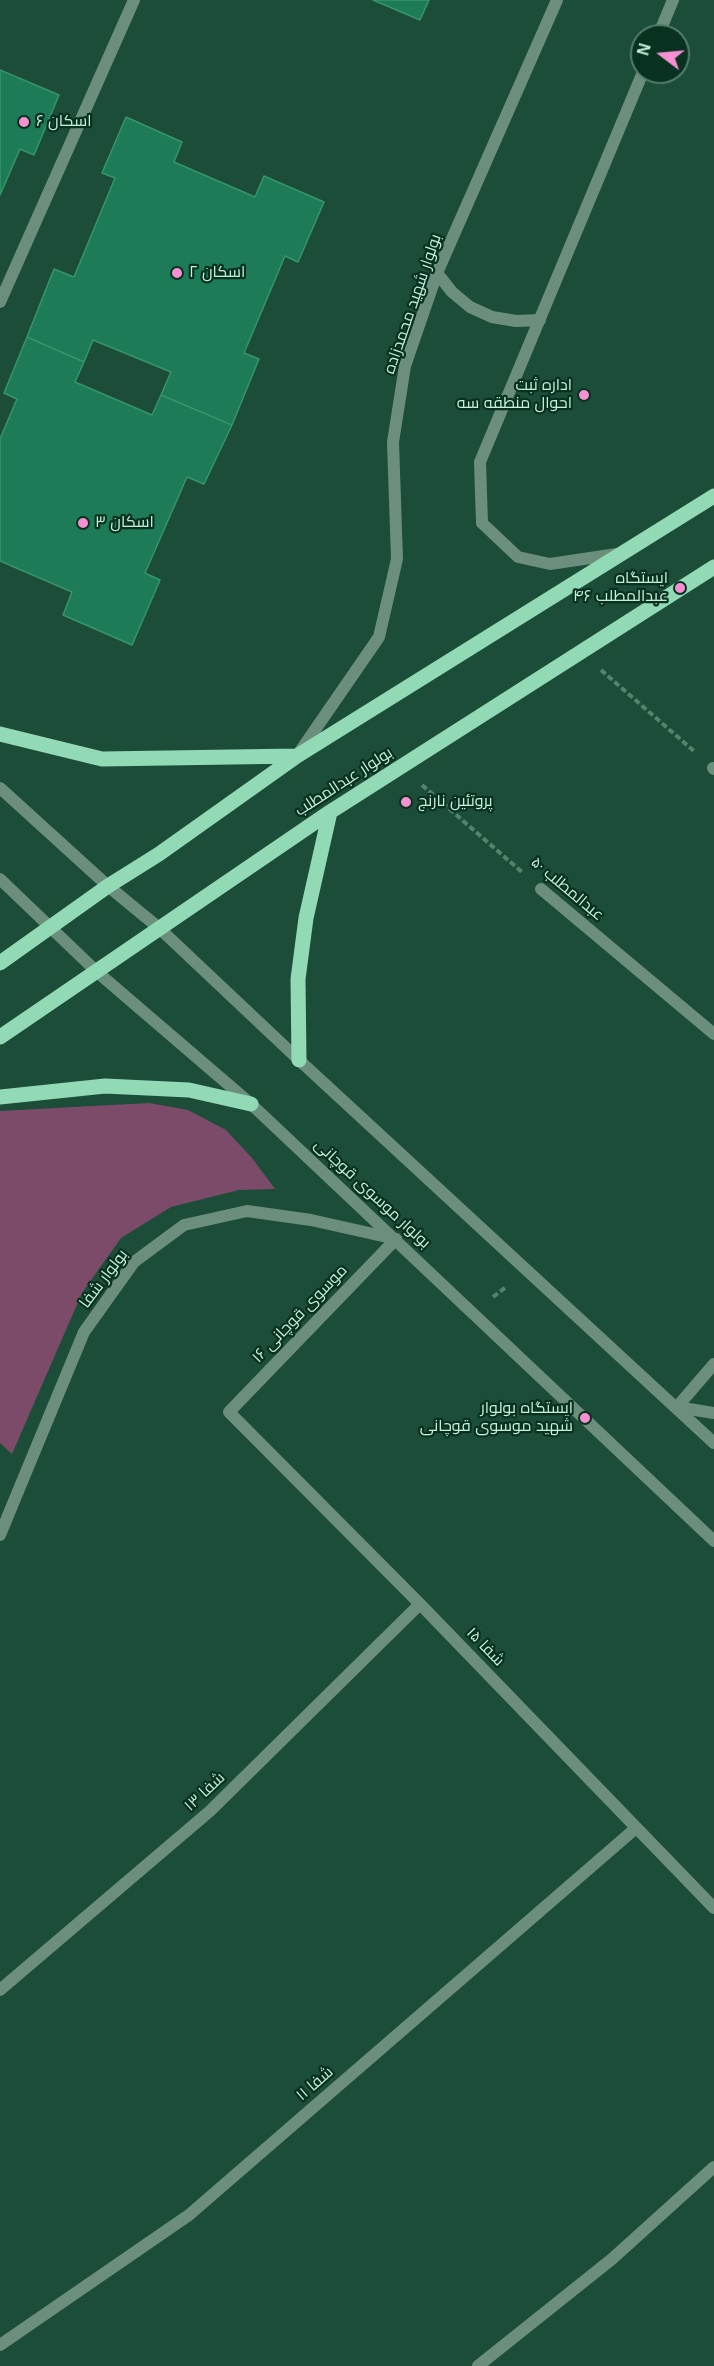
<!DOCTYPE html>
<meta charset="utf-8">
<style>
body{margin:0}
#map{position:relative;width:714px;height:2366px;overflow:hidden;background:#1c4d38;font-family:Arial,sans-serif}
canvas{display:block}
.north{position:absolute;left:630px;top:24px;width:60px;height:60px;box-sizing:border-box;background:#083120;border:2px solid #547d6a;border-radius:50%;rotate:286deg;font-size:16px;font-weight:700;line-height:24px;text-align:center;color:#c5f0d9}
.north::after{content:'';display:block;margin:auto;width:21px;height:27px;background:#f590d1;clip-path:polygon(50% 0,100% 100%,50% 72%,0 100%)}
</style>
<div id="map">
<canvas width="714" height="2366"></canvas>
<div class="north">N</div>
</div>
<script>
const ctx = document.querySelector('canvas').getContext('2d');
ctx.lineJoin = 'round';
function fill(path, color) { ctx.fillStyle = color; ctx.fill(path, 'evenodd'); }
const shape = rows => new Path2D(rows.map(r => 'M' + r).join(''));
function trace(path, color, width, dash) { ctx.strokeStyle = color; ctx.lineWidth = width; ctx.lineCap = dash ? 'butt' : 'round'; ctx.setLineDash(dash || []); ctx.stroke(path); }
function label(font, color, halo, rows, align = 'center') {
  ctx.font = font + ' Arial,Cairo,sans-serif'; ctx.lineWidth = 4.5; ctx.setLineDash([]); ctx.textBaseline = 'middle'; ctx.strokeStyle = halo; ctx.fillStyle = color; for (const [text, x, y, turn = 0] of rows) {
    ctx.save(); ctx.translate(x, y); ctx.rotate((+turn || 0) * Math.PI / 180); ctx.textAlign = isNaN(turn) ? turn : align; if (halo) ctx.strokeText(text, 0, 0); ctx.fillText(text, 0, 0); ctx.restore();
  }
}
const green = shape([
 [149,1103,188,1110,226,1130,252,1158,275,1189,239,1190,171,1207,121,1238,82,1293,12,1454,0,1443,0,1111]
]);
const building = shape([
 [373,0,429,0,420,20,373,0],
 [0,70,59,95,34,155,20,149,0,195,0,70],
 [126,117,182,142,174,162,255,197,264,176,324,202,298,262,285,256,244,353,259,359,232,425,161,395,171,372,93,340,84,362,27,337,54,269,74,277,115,178,102,173,126,117],
 [27,337,84,362,75,382,152,415,161,395,232,425,204,484,187,477,145,573,160,580,132,645,63,615,72,592,0,561,0,439,17,399,4,393,27,337]
]);
const path = shape([
 [601,670,695,752],
 [422,785,523,873],
 [493,1297,506,1287]
]);
const minor = shape([
 [0,302,134,0],
 [713,768,714,769],
 [541,889,714,1034],
 [396,1239,229,1412,420,1604,714,1908],
 [677,1407,714,1364],
 [677,1407,714,1413],
 [0,1990,210,1811,420,1604],
 [0,2345,189,2215,636,1828],
 [478,2366,612,2259,714,2167]
]);
const tertiary = shape([
 [658,36,673,0],
 [437,273,452,292,470,307,492,317,516,321,540,320],
 [617,554,550,564,518,557,482,523,480,462,643,72],
 [299,753,379,637,397,559,393,442,405,366,437,273,557,0],
 [0,788,108,886,159,928,299,1060,714,1443],
 [0,879,96,971,251,1104,714,1541],
 [0,1535,84,1332,134,1262,184,1225,247,1211,311,1220,396,1239]
]);
const primary = shape([
 [0,734,102,759,297,756],
 [0,963,108,886,159,854,297,756,714,496],
 [0,1037,330,812,714,567],
 [299,1060,298,979,306,918,330,812],
 [0,1097,105,1086,189,1090,251,1104]
]);
const markers = [
 [24,122,6,"#f590d1"],
 [177,273,6,"#f590d1"],
 [584,395,6,"#f590d1"],
 [83,523,6,"#f590d1"],
 [680,588,6,"#f590d1"],
 [406,802,6,"#f590d1"],
 [585,1418,6,"#f590d1"]
];
const poiNames = [
 ["اسکان ۶",36,122],
 ["اسکان ۲",189,273],
 ["اداره ثبت",572,386,"right"],
 ["احوال منطقه سه",572,404,"right"],
 ["اسکان ۳",95,523],
 ["ایستگاه",668,579,"right"],
 ["عبدالمطلب ۴۶",668,597,"right"],
 ["پروتئین نارنج",418,802],
 ["ایستگاه بولوار",573,1409,"right"],
 ["شهید موسوی قوچانی",573,1427,"right"]
];
const streetNames = [
 ["بولوار شهید محمدزاده",413,304,-71],
 ["بولوار عبدالمطلب",344,782,-33],
 ["عبدالمطلب ۵۰",567,889,40],
 ["بولوار موسوی قوچانی",372,1194,43],
 ["بولوار شفا",104,1279,-53],
 ["موسوی قوچانی ۱۶",300,1314,-46],
 ["شفا ۱۵",485,1647,46],
 ["شفا ۱۳",205,1792,-43],
 ["شفا ۱۱",315,2084,-41]
];
fill(green, '#7b4b69');
fill(building, '#1d7c57');
trace(building, '#37946c', 1.5);
trace(path, '#54836d', 4, [6, 3]);
trace(minor, '#6c8f7d', 12);
trace(tertiary, '#6c8f7d', 12);
trace(primary, '#92dab6', 15);
for (const [x, y, r, color] of markers) { const dot = new Path2D(); dot.arc(x, y, r, 0, 2 * Math.PI); ctx.fillStyle = color; ctx.fill(dot); trace(dot, '#083120', 2); }
label('16px', '#c5f0d9', '#083120', poiNames, 'left');
label('16px', '#c5f0d9', '#083120', streetNames);
</script>
